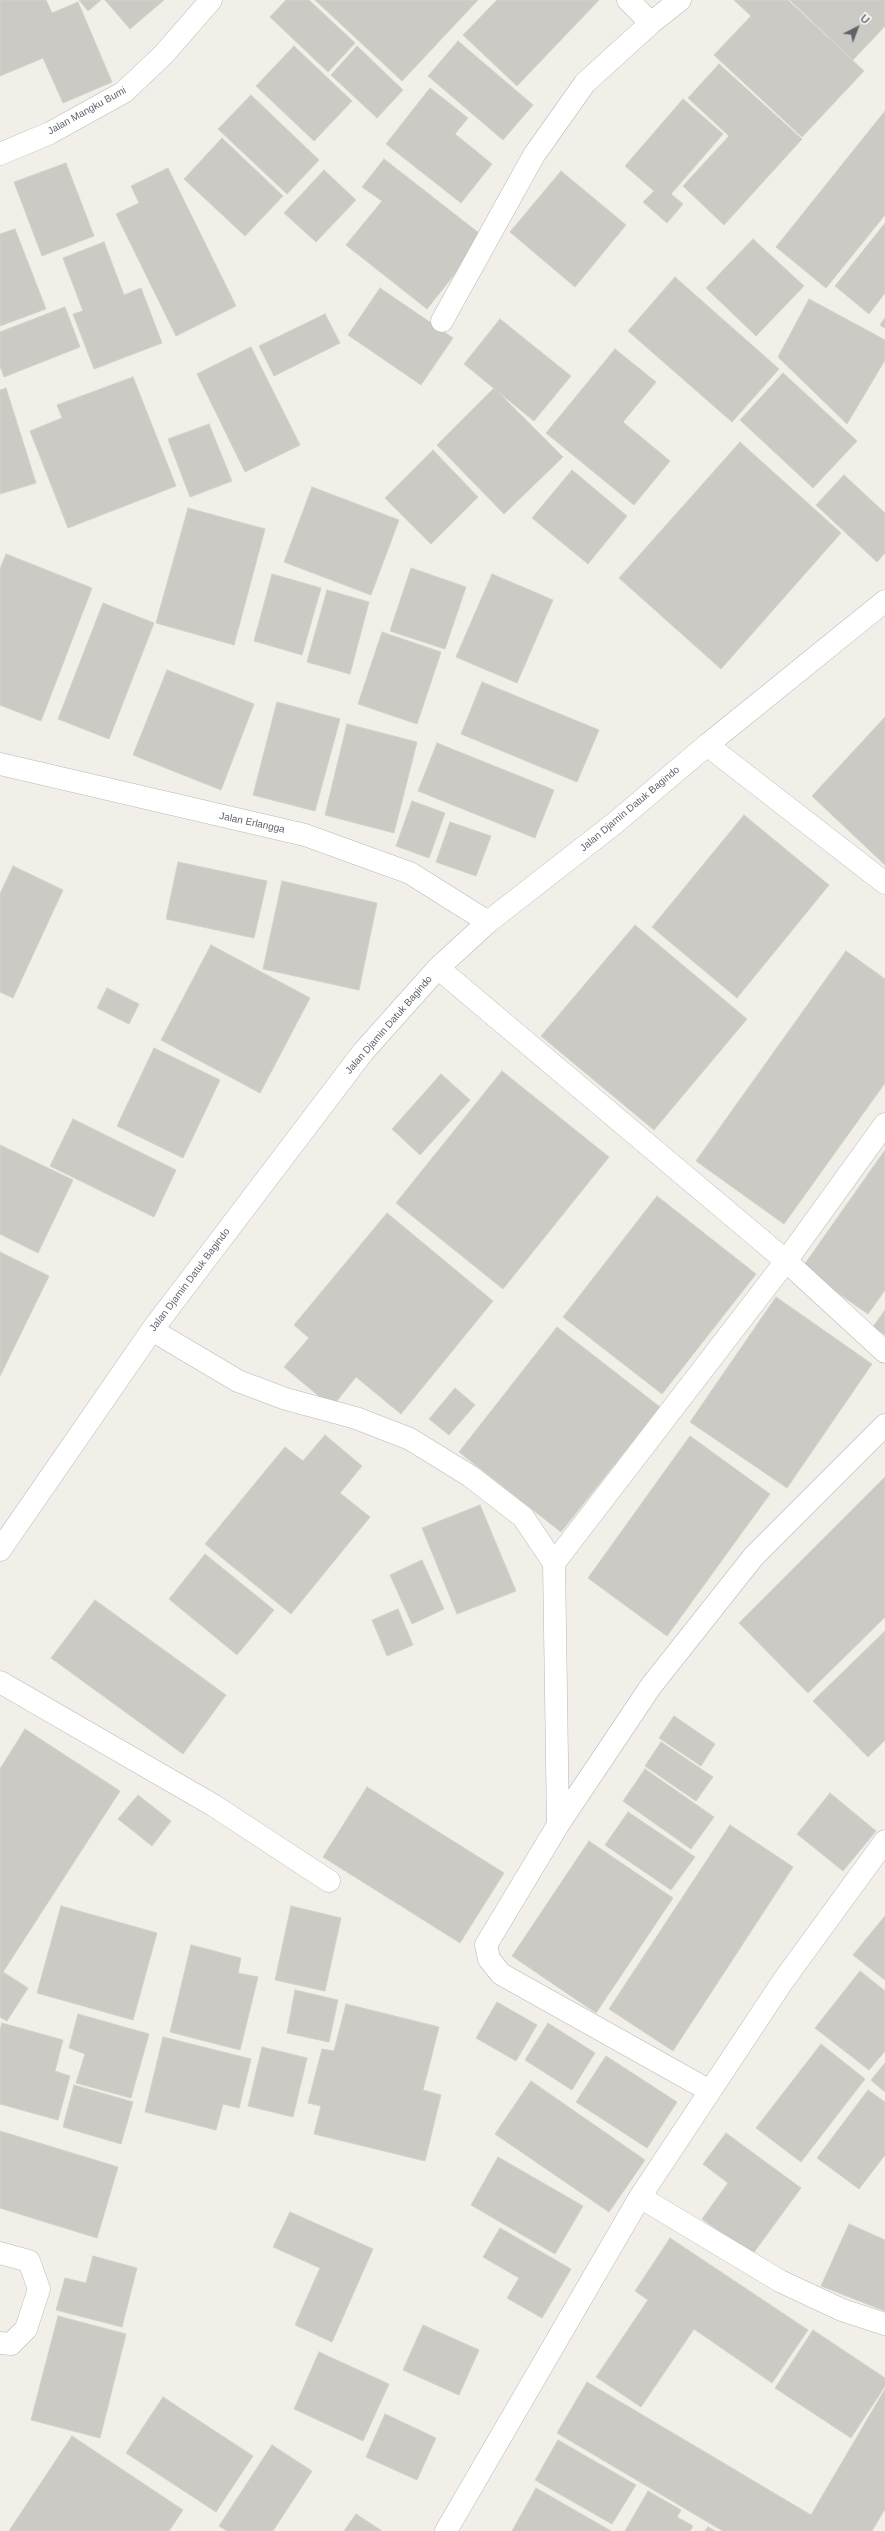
<!DOCTYPE html>
<style>
body{margin:0}
#map{position:relative;width:885px;height:2531px;overflow:hidden;background:#f1efe8;font-family:Helvetica,sans-serif}
canvas{display:block}
.north{position:absolute;left:837px;top:8px;width:40px;height:40px;-webkit-text-stroke:3px #fff;paint-order:stroke;rotate:42deg;font-size:11px;font-weight:700;line-height:16px;text-align:center;color:#5f6368}
.north::after{content:'';display:block;margin:auto;width:14px;height:18px;background:#5f6368;clip-path:polygon(50% 0,100% 100%,50% 72%,0 100%)}
</style>
<div id="map">
<canvas width="885" height="2531"></canvas>
<div class="north">U</div>
</div>
<script>
const ctx = document.querySelector('canvas').getContext('2d');
ctx.lineJoin = 'round';
function fill(path, color) { ctx.fillStyle = color; ctx.fill(path, 'evenodd'); }
const shape = rows => new Path2D(rows.map(r => 'M' + r).join(''));
function trace(path, color, width, dash) { ctx.strokeStyle = color; ctx.lineWidth = width; ctx.lineCap = dash ? 'butt' : 'round'; ctx.setLineDash(dash || []); ctx.stroke(path); }
function label(font, color, halo, rows, align = 'center') {
  ctx.font = font + ' Helvetica,sans-serif'; ctx.lineWidth = 3; ctx.setLineDash([]); ctx.textBaseline = 'middle'; ctx.strokeStyle = halo; ctx.fillStyle = color; for (const [text, x, y, turn = 0] of rows) {
    ctx.save(); ctx.translate(x, y); ctx.rotate((+turn || 0) * Math.PI / 180); ctx.textAlign = isNaN(turn) ? turn : align; if (halo) ctx.strokeText(text, 0, 0); ctx.fillText(text, 0, 0); ctx.restore();
  }
}
const building = shape([
 [0,0,46,0,52,13,78,2,112,82,63,103,43,58,0,76,0,0],
 [79,0,101,0,88,11,79,0],
 [105,0,164,0,130,29,105,0],
 [286,0,309,0,355,43,328,72,270,17,286,0],
 [315,0,478,0,402,81,315,0],
 [497,0,599,0,517,86,463,35,497,0],
 [734,0,788,0,864,71,802,137,714,55,751,16,734,0],
 [790,0,885,0,885,26,853,60,790,0],
 [458,41,533,105,503,140,428,76,458,41],
 [294,46,352,101,314,141,256,86,294,46],
 [357,46,403,90,377,118,331,75,357,46],
 [719,64,802,139,724,225,683,186,729,136,688,98,719,64],
 [430,88,468,118,455,134,492,164,461,203,386,144,430,88],
 [251,95,319,160,287,194,218,129,251,95],
 [683,99,723,134,671,194,683,204,667,223,643,202,654,191,625,166,683,99],
 [885,111,885,215,826,288,776,247,885,111],
 [222,138,283,196,245,236,184,179,222,138],
 [384,159,484,237,427,309,346,245,382,201,362,187,384,159],
 [66,163,94,236,42,256,14,182,66,163],
 [168,168,236,306,176,336,116,214,139,203,131,186,168,168],
 [324,170,356,200,316,242,284,213,324,170],
 [561,171,626,225,575,287,510,232,561,171],
 [885,223,885,293,869,314,835,286,885,223],
 [15,229,46,309,0,326,0,234,15,229],
 [753,239,804,286,756,336,706,288,753,239],
 [104,242,124,295,141,288,162,343,94,369,73,314,83,311,63,258,104,242],
 [675,277,779,369,732,422,628,331,675,277],
 [380,288,453,338,421,385,348,335,380,288],
 [809,299,885,340,885,360,847,424,778,357,809,299],
 [65,307,80,347,4,377,0,366,0,332,65,307],
 [325,314,340,343,274,376,259,346,325,314],
 [885,318,885,328,880,325,885,318],
 [500,319,571,376,534,421,464,364,500,319],
 [251,347,300,445,245,472,197,374,251,347],
 [615,349,656,382,623,422,670,461,634,505,546,433,615,349],
 [783,373,857,441,813,488,740,420,783,373],
 [133,377,176,486,68,528,30,431,62,418,57,405,133,377],
 [6,388,36,483,0,494,0,390,6,388],
 [494,388,563,457,504,514,437,445,494,388],
 [209,424,232,481,190,497,168,439,209,424],
 [740,442,841,533,721,669,619,578,740,442],
 [433,450,478,497,431,544,385,498,433,450],
 [572,470,627,516,588,564,532,518,572,470],
 [844,475,885,513,885,553,877,562,816,505,844,475],
 [312,487,399,520,371,595,284,562,312,487],
 [188,508,265,529,234,645,156,623,188,508],
 [6,554,92,588,41,721,0,705,0,569,6,554],
 [411,568,466,587,445,649,390,631,411,568],
 [272,574,321,588,302,655,254,641,272,574],
 [492,574,553,600,517,683,456,657,492,574],
 [327,590,369,602,350,674,307,662,327,590],
 [103,603,154,623,109,739,58,719,103,603],
 [382,632,441,652,417,724,358,704,382,632],
 [167,670,254,704,221,790,133,755,167,670],
 [482,682,599,730,577,782,461,734,482,682],
 [277,702,340,719,315,811,253,795,277,702],
 [885,717,885,865,812,796,885,717],
 [347,724,417,742,394,833,325,815,347,724],
 [437,743,554,790,535,838,418,791,437,743],
 [412,801,445,813,429,858,396,846,412,801],
 [744,815,829,885,737,998,652,927,744,815],
 [450,822,491,836,476,876,436,862,450,822],
 [178,862,267,881,254,938,166,919,178,862],
 [13,866,63,890,13,998,0,992,0,894,13,866],
 [282,881,377,903,359,990,263,969,282,881],
 [635,925,747,1019,654,1130,541,1036,635,925],
 [211,945,310,998,260,1093,161,1040,211,945],
 [846,951,885,979,885,1083,784,1224,696,1161,846,951],
 [107,988,139,1004,129,1024,97,1008,107,988],
 [154,1048,220,1080,183,1158,117,1126,154,1048],
 [502,1071,609,1157,503,1289,396,1203,502,1071],
 [441,1074,470,1100,420,1155,392,1129,441,1074],
 [73,1119,176,1170,154,1217,50,1166,73,1119],
 [0,1145,73,1180,38,1253,0,1234,0,1145],
 [885,1150,885,1290,868,1314,802,1268,885,1150],
 [657,1196,756,1274,662,1394,563,1317,657,1196],
 [387,1213,493,1301,401,1414,356,1377,332,1407,284,1367,309,1338,294,1325,387,1213],
 [0,1252,49,1276,0,1376,0,1252],
 [776,1297,872,1364,787,1488,690,1422,776,1297],
 [885,1310,885,1335,873,1327,885,1310],
 [557,1327,660,1407,561,1532,459,1452,557,1327],
 [455,1388,475,1405,449,1435,429,1419,455,1388],
 [325,1435,362,1466,340,1493,370,1517,291,1614,205,1544,285,1447,303,1461,325,1435],
 [690,1436,770,1494,667,1636,588,1578,690,1436],
 [885,1477,885,1617,808,1693,739,1623,885,1477],
 [480,1505,516,1591,457,1614,422,1528,480,1505],
 [205,1554,274,1610,237,1655,169,1599,205,1554],
 [422,1560,444,1609,412,1624,390,1575,422,1560],
 [95,1600,226,1695,183,1754,51,1658,95,1600],
 [398,1609,413,1645,387,1656,372,1620,398,1609],
 [885,1631,885,1740,868,1757,813,1701,885,1631],
 [674,1716,715,1744,701,1766,659,1738,674,1716],
 [25,1729,120,1791,3,1972,28,1988,7,2021,0,2017,0,1769,25,1729],
 [661,1742,713,1777,696,1801,645,1766,661,1742],
 [645,1769,714,1817,691,1849,623,1801,645,1769],
 [367,1787,504,1873,460,1943,323,1857,367,1787],
 [830,1793,876,1831,843,1871,797,1834,830,1793],
 [138,1795,171,1821,152,1846,118,1819,138,1795],
 [628,1812,695,1857,671,1890,605,1845,628,1812],
 [730,1825,793,1867,673,2051,609,2009,730,1825],
 [589,1841,673,1898,596,2013,512,1956,589,1841],
 [61,1906,157,1933,133,2020,37,1993,61,1906],
 [291,1906,341,1918,325,1991,275,1980,291,1906],
 [885,1916,885,1980,853,1955,885,1916],
 [191,1945,241,1958,238,1973,258,1977,240,2050,170,2032,191,1945],
 [860,1971,885,1991,885,2051,869,2070,815,2028,860,1971],
 [295,1990,338,2000,329,2042,287,2033,295,1990],
 [497,2002,537,2025,516,2061,476,2038,497,2002],
 [346,2004,439,2027,423,2090,441,2095,425,2161,314,2134,321,2106,308,2103,322,2049,334,2051,346,2004],
 [78,2014,149,2034,131,2098,76,2083,85,2054,69,2048,78,2014],
 [2,2023,63,2040,55,2071,70,2076,58,2120,0,2104,0,2030,2,2023],
 [548,2023,595,2053,572,2090,525,2060,548,2023],
 [163,2037,251,2059,239,2108,223,2104,216,2130,145,2112,163,2037],
 [821,2044,865,2079,801,2162,756,2128,821,2044],
 [262,2047,307,2058,293,2117,248,2106,262,2047],
 [606,2056,677,2102,647,2148,576,2102,606,2056],
 [885,2063,885,2092,871,2080,885,2063],
 [531,2081,645,2160,609,2212,495,2134,531,2081],
 [74,2085,133,2102,121,2144,63,2127,74,2085],
 [868,2090,885,2102,885,2155,859,2189,817,2158,868,2090],
 [0,2131,118,2167,97,2238,0,2208,0,2131],
 [726,2133,801,2188,752,2255,702,2219,728,2183,703,2164,726,2133],
 [498,2157,583,2206,555,2254,471,2205,498,2157],
 [290,2212,373,2249,332,2342,295,2325,320,2268,273,2247,290,2212],
 [849,2224,885,2240,885,2311,821,2286,849,2224],
 [500,2228,571,2269,542,2318,507,2298,519,2278,483,2257,500,2228],
 [670,2238,808,2330,772,2383,694,2329,641,2407,596,2377,648,2300,635,2291,670,2238],
 [93,2256,137,2268,122,2327,56,2310,65,2278,86,2283,93,2256],
 [58,2316,126,2334,100,2438,31,2420,58,2316],
 [423,2325,479,2350,459,2395,403,2370,423,2325],
 [813,2330,885,2378,885,2386,851,2438,775,2388,813,2330],
 [319,2352,389,2384,363,2441,294,2409,319,2352],
 [587,2382,811,2515,885,2389,885,2509,872,2531,723,2531,557,2433,587,2382],
 [163,2397,253,2456,216,2512,126,2453,163,2397],
 [385,2414,436,2438,417,2480,366,2457,385,2414],
 [72,2436,183,2510,169,2531,9,2531,72,2436],
 [558,2440,636,2485,612,2524,535,2480,558,2440],
 [272,2445,312,2471,273,2531,227,2531,219,2526,272,2445],
 [536,2488,611,2531,512,2531,536,2488],
 [648,2491,681,2510,677,2517,693,2526,690,2531,625,2531,648,2491],
 [356,2514,382,2531,344,2531,356,2514],
 [708,2527,715,2531,705,2531,708,2527]
]);
const lane = shape([
 [0,2253,29,2261,39,2289,26,2329,11,2344,0,2343]
]);
const street = shape([
 [628,0,651,23],
 [0,154,50,133,124,92,164,54,211,0],
 [442,321,534,155,585,83,651,23,680,0],
 [707,745,885,883],
 [0,764,305,835,410,873,488,922],
 [438,968,786,1261,885,1352],
 [152,1330,238,1381,286,1399,356,1418,410,1439,470,1476,523,1517,554,1563,558,1825],
 [554,1563,786,1261,885,1124],
 [0,1682,213,1805,329,1881],
 [710,2091,501,1974,489,1959,486,1945,558,1825,651,1686,754,1556,885,1425],
 [640,2197,780,2281,842,2310,885,2324],
 [446,2531,640,2197,783,1981,885,1841]
]);
const secondary = shape([
 [0,1550,152,1330,363,1052,438,968,488,922,615,823,707,745,885,601]
]);
const streetNames = [
 ["Jalan Mangku Bumi",87,111,-29],
 ["Jalan Djamin Datuk Bagindo",630,809,-40],
 ["Jalan Erlangga",252,823,12],
 ["Jalan Djamin Datuk Bagindo",389,1025,-49],
 ["Jalan Djamin Datuk Bagindo",190,1280,-53]
];
fill(building, '#cccac5');
trace(building, '#d6d1c6', 1);
trace(lane, '#b5b8bc', 23);
trace(street, '#b5b8bc', 23);
trace(secondary, '#b6babf', 23);
trace(lane, '#fff', 22);
trace(street, '#fff', 22);
trace(secondary, '#fff', 22);
label('10px', '#5f6368', '#fff', streetNames);
</script>
